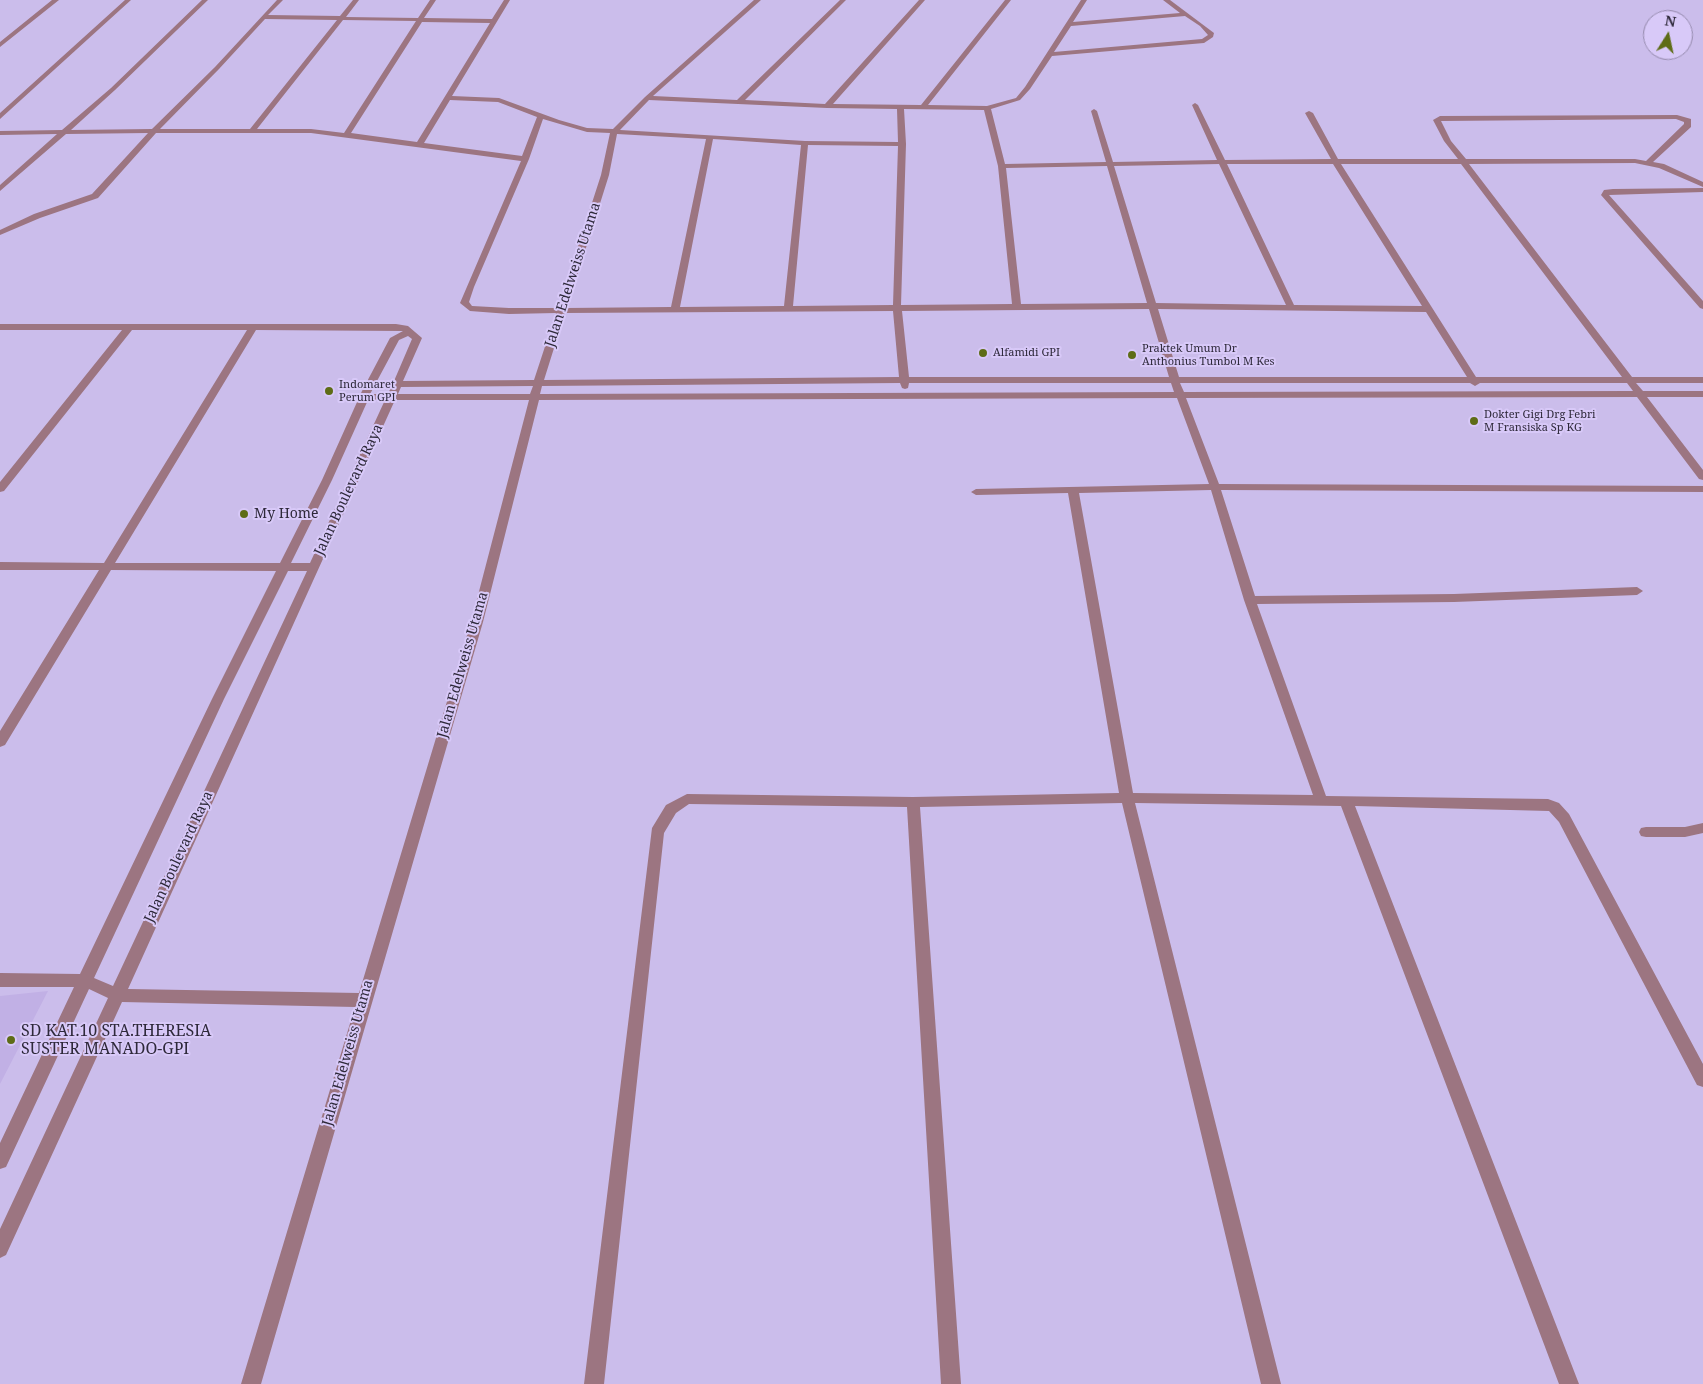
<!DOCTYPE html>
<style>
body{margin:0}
#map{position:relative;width:1703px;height:1384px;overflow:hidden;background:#cbbdeb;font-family:"Noto Serif",serif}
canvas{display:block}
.north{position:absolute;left:1643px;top:10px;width:50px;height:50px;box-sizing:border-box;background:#d8c9f8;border:1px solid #9489ac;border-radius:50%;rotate:10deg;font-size:14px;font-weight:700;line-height:20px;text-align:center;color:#2e293a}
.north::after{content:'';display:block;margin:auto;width:18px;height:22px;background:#5e6c16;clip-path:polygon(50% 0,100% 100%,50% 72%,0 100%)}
</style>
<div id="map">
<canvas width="1703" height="1384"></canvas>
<div class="north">N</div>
</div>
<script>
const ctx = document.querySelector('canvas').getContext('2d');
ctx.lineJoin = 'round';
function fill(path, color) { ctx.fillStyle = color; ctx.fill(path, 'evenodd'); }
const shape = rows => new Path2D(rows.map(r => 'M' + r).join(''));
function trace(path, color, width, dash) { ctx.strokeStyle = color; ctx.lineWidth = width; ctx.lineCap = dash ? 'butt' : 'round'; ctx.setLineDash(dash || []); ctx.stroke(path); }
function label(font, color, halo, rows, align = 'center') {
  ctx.font = font + ' "Noto Serif",serif'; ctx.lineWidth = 4; ctx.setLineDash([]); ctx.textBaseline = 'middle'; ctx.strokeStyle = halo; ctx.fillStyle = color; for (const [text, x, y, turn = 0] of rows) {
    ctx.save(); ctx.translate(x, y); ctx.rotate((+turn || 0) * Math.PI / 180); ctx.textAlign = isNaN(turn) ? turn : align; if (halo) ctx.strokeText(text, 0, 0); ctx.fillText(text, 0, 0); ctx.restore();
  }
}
const built = shape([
 [48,991,0,1084,0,996]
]);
const minor = shape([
 [52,0,59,0,0,47,0,42,52,0],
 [125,0,131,0,0,119,0,113,125,0],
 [202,0,208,0,115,90,71,130,152,129,215,67,277,0,283,0,268,15,340,16,353,0,359,0,346,17,418,18,430,0,436,0,424,18,492,19,504,0,510,0,452,96,499,98,559,120,587,128,613,129,645,97,754,0,761,0,653,96,737,100,840,0,846,0,745,100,825,104,919,0,925,0,833,104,921,105,1005,0,1011,0,928,105,987,106,1016,98,1025,87,1081,0,1087,0,1073,22,1180,13,1163,0,1170,0,1214,33,1213,37,1204,43,1052,56,1030,89,1020,100,991,109,1005,164,1106,162,1091,111,1094,109,1097,111,1113,162,1217,160,1192,105,1195,103,1198,105,1225,160,1331,159,1305,113,1309,111,1313,113,1338,159,1458,159,1444,141,1433,120,1440,116,1677,115,1691,119,1691,127,1653,162,1664,164,1703,182,1703,187,1659,168,1635,163,1469,164,1632,377,1703,377,1703,383,1636,383,1643,391,1703,391,1703,397,1647,397,1703,470,1703,480,1699,479,1637,397,1186,398,1219,484,1703,486,1703,492,1221,490,1255,596,1454,594,1637,587,1643,591,1637,595,1454,602,1257,604,1326,796,1548,799,1559,803,1569,814,1703,1064,1703,1087,1697,1085,1559,822,1549,811,1355,806,1579,1384,1559,1384,1341,806,1135,803,1281,1384,1261,1384,1122,803,920,807,961,1384,941,1384,907,807,689,804,676,813,664,833,604,1384,584,1384,652,828,666,805,687,794,913,797,1119,793,1068,493,976,495,971,492,976,489,1209,484,1177,398,539,400,483,622,261,1384,241,1384,355,1007,122,1002,6,1255,0,1258,0,1229,108,998,89,989,6,1167,0,1169,0,1143,74,987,0,987,0,973,80,974,212,699,276,571,111,570,5,745,0,747,0,731,99,570,0,570,0,562,104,563,247,330,132,330,4,491,0,492,0,482,122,330,0,330,0,324,396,324,408,326,422,338,403,381,534,380,556,313,509,314,470,311,460,303,521,161,311,133,156,133,98,198,40,218,0,235,0,230,34,214,92,194,148,133,66,134,0,191,0,185,57,134,0,135,0,131,62,130,111,88,202,0],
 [1185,16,1200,26,1208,35,1202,39,1054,52,1071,26,1185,16],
 [265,19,337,20,250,129,160,129,219,69,265,19],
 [343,20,416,21,344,133,311,129,257,129,343,20],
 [422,22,490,23,417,142,351,133,422,22],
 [450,100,498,102,537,117,522,156,424,143,450,100],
 [649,100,827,108,897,109,898,142,805,141,620,130,649,100],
 [904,109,984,110,998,166,1012,304,901,305,906,144,904,109],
 [543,119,587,132,610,133,601,175,558,308,509,308,472,306,469,302,474,287,529,159,543,119],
 [1676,119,1684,122,1684,124,1646,161,1635,159,1466,159,1451,141,1441,121,1676,119],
 [617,134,706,139,671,307,567,308,609,175,617,134],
 [713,139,801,145,784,306,680,307,713,139],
 [808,145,898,146,893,305,793,306,808,145],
 [1219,164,1286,305,1156,303,1114,166,1219,164],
 [1227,164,1333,164,1422,306,1294,305,1227,164],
 [1341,164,1461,164,1622,377,1476,377,1341,164],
 [1107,166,1147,303,1021,304,1006,168,1107,166],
 [1149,309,1169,377,909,377,902,311,1149,309],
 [1158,309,1426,312,1467,377,1179,377,1158,309],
 [893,311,899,377,544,380,565,313,893,311],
 [256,330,403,331,390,338,362,391,322,480,280,563,115,563,256,330],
 [408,336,412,339,394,381,377,381,399,340,408,336],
 [900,383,902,388,905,389,908,388,909,383,1171,383,1174,392,540,394,542,386,900,383],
 [1180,383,1470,383,1475,386,1480,383,1627,383,1633,391,1184,392,1180,383],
 [533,386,530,394,398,394,401,387,533,386],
 [374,387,391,387,388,394,370,394,374,387],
 [368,400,385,400,310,563,291,563,332,480,368,400],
 [395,400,529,400,471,622,359,993,128,989,395,400],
 [1211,490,1244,600,1313,795,1133,793,1079,493,1211,490],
 [288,571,307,571,113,986,94,978,224,699,288,571],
 [1703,188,1703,192,1609,195,1703,301,1703,309,1700,308,1601,195,1604,190,1613,189,1703,188],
 [1703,823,1703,833,1685,837,1646,837,1641,836,1639,832,1641,828,1646,827,1685,827,1703,823]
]);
const markers = [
 [983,353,5,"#5e6c16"],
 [1132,355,5,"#5e6c16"],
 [329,391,5,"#5e6c16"],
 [1474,421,5,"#5e6c16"],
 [244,514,5,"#5e6c16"],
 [11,1040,5,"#5e6c16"]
];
const farPoinames = [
 ["Praktek Umum Dr",1142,349],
 ["Anthonius Tumbol M Kes",1142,362],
 ["Alfamidi GPI",993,353],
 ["Indomaret",339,385],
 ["Perum GPI",339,398],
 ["Dokter Gigi Drg Febri",1484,415],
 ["M Fransiska Sp KG",1484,428]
];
const streetNames = [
 ["Jalan Edelweiss Utama",573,275,-72],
 ["Jalan Boulevard Raya",349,490,-65],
 ["Jalan Edelweiss Utama",463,665,-74],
 ["Jalan Boulevard Raya",179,857,-65],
 ["Jalan Edelweiss Utama",348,1053,-74]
];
const poiNames = [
 ["My Home",254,514]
];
const nearPoinames = [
 ["SD KAT.10 STA.THERESIA",21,1031],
 ["SUSTER MANADO-GPI",21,1049]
];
fill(built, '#c1b0e5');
fill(minor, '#9c7581');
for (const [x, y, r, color] of markers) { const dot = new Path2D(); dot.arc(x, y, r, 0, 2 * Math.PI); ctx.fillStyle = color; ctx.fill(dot); trace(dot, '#d8c9f8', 2); }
label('11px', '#2e293a', '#d8c9f8', farPoinames, 'left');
label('14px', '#2e293a', '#d8c9f8', streetNames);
label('14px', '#2e293a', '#d8c9f8', poiNames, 'left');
label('16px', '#2e293a', '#d8c9f8', nearPoinames, 'left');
</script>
